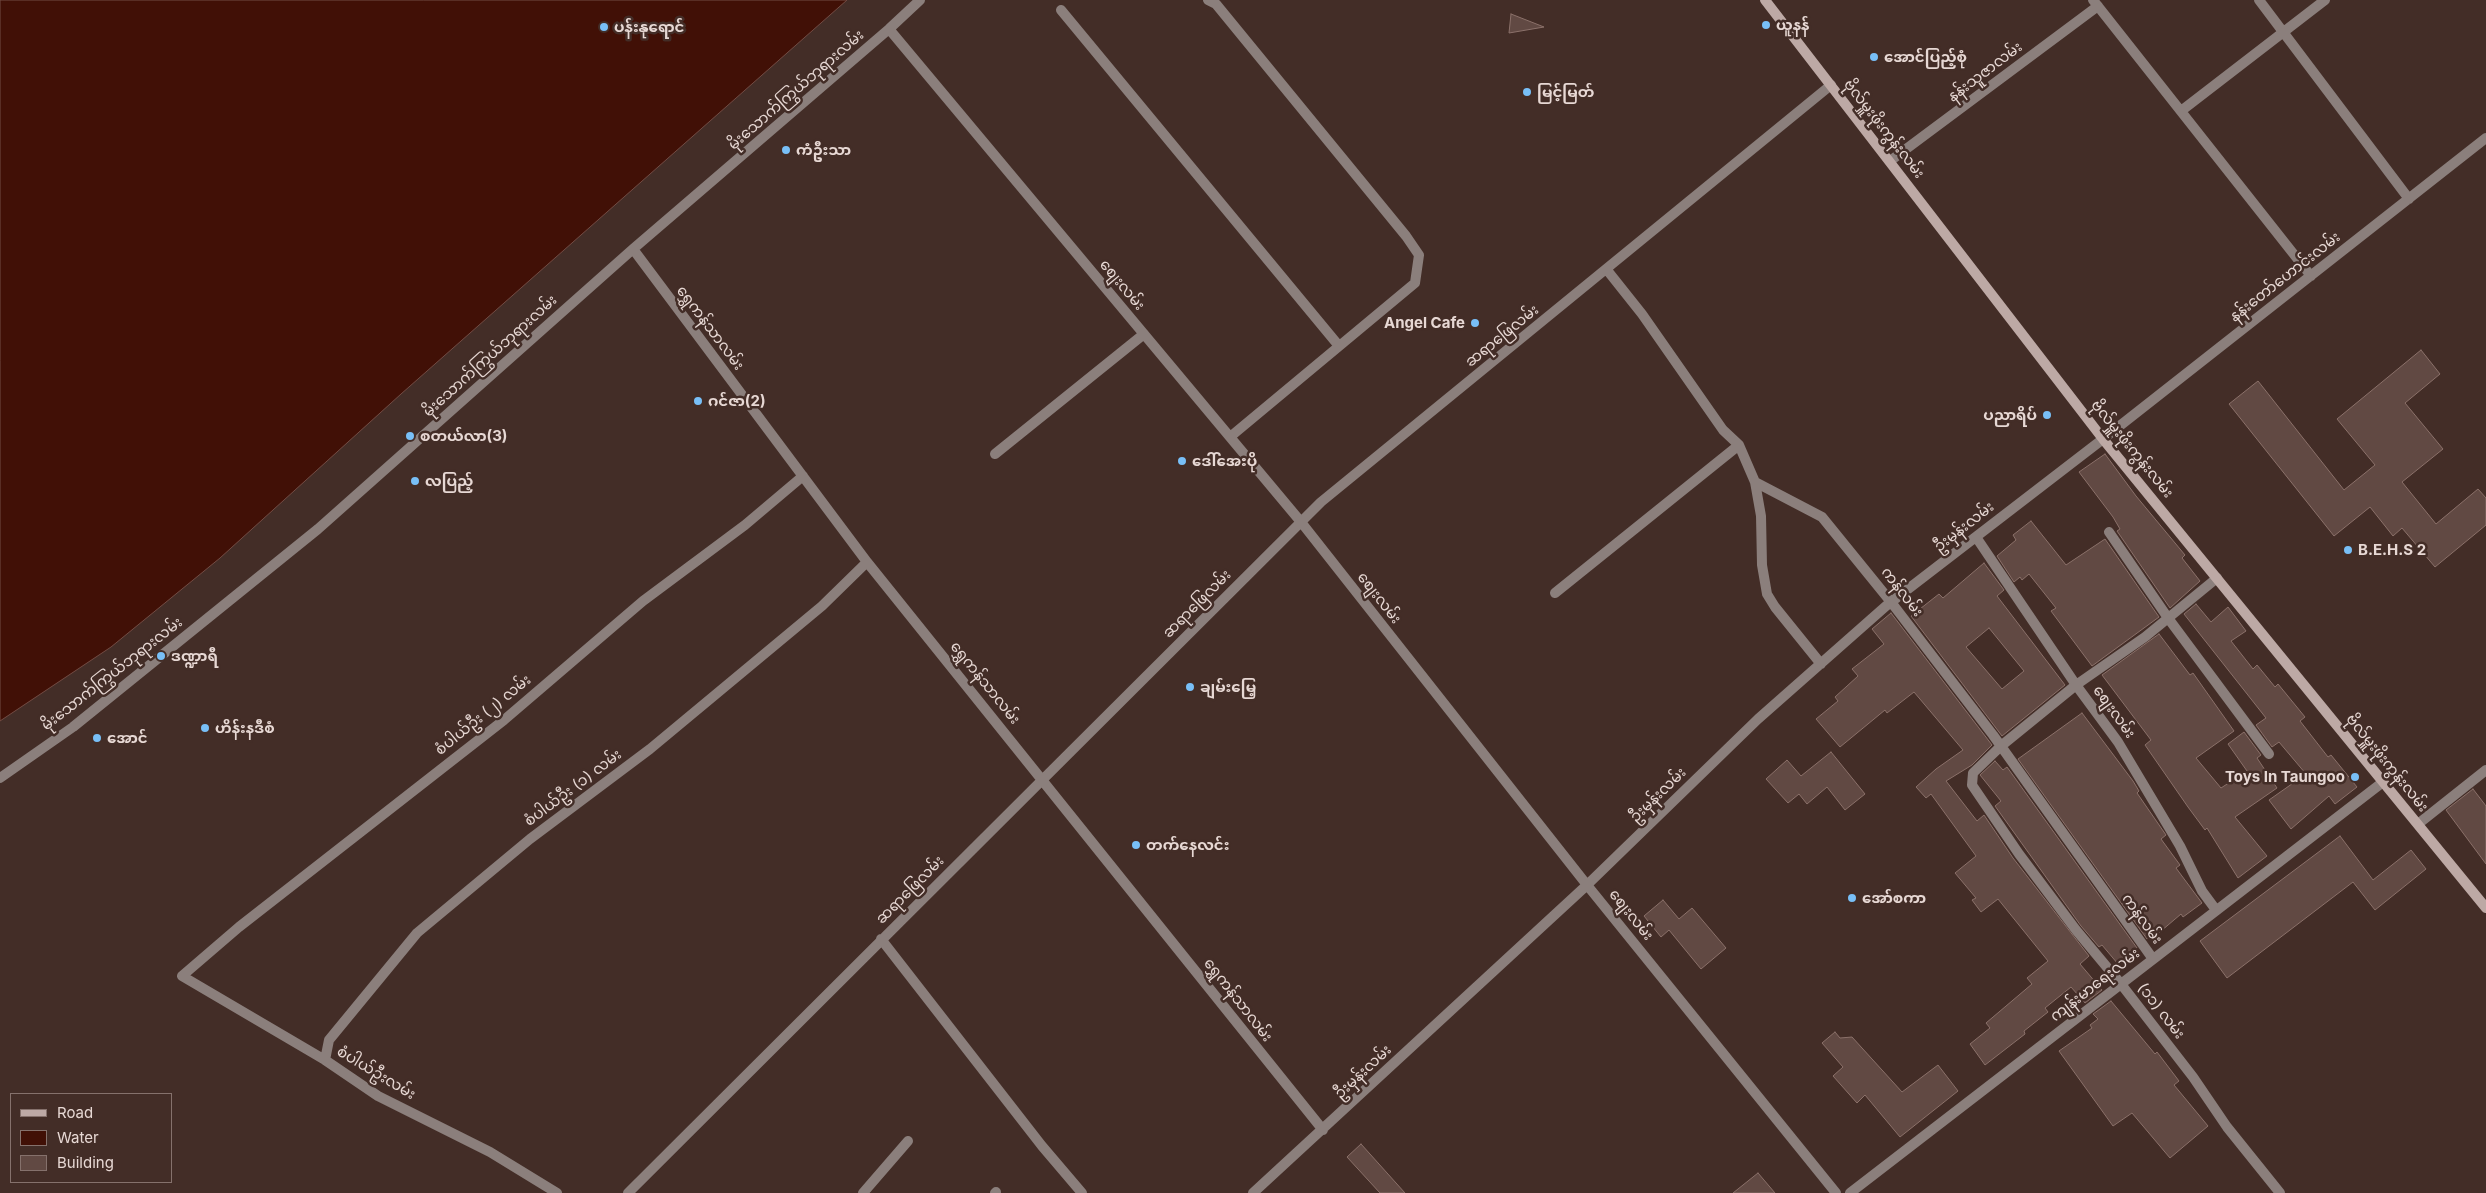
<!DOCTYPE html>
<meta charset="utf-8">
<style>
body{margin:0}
#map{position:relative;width:2486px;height:1193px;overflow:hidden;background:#432d27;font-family:Inter,sans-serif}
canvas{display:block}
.legend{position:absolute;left:10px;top:1093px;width:162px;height:90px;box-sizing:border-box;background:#432d27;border:1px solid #85716c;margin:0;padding:6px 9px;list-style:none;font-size:15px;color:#e7d8d4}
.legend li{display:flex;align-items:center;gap:10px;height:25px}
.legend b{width:25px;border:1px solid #85716c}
</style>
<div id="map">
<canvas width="2486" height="1193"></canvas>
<ul class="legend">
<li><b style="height:6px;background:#bda9a5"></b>Road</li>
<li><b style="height:14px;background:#411006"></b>Water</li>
<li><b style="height:14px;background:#614943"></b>Building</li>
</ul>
</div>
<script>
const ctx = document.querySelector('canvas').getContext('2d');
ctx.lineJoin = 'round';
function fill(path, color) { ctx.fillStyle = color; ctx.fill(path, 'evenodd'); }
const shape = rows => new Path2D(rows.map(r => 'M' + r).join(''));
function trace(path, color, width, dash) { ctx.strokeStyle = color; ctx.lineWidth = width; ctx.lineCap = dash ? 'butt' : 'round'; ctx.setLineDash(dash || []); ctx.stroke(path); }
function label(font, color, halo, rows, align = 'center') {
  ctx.font = font + ' Inter,"Noto Sans Myanmar",sans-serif'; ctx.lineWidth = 5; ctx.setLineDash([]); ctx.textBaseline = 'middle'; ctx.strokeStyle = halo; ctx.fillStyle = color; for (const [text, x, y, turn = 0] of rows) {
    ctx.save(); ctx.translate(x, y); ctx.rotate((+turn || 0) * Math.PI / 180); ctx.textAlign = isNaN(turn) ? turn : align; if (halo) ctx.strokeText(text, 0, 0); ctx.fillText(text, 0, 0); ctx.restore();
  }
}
const water = shape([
 [0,0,847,0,401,394,220,558,111,647,0,721,0,0]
]);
const building = shape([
 [1511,14,1544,27,1509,33,1511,14],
 [2421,350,2440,374,2405,403,2443,449,2402,482,2436,524,2478,489,2486,498,2486,525,2435,567,2402,528,2393,536,2370,507,2334,536,2229,404,2258,381,2344,490,2375,465,2337,419,2421,350],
 [2105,454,2136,496,2185,555,2182,558,2200,581,2170,608,2117,531,2120,529,2113,517,2079,472,2105,454],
 [2031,521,2066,565,2105,539,2159,617,2092,666,2051,611,2056,608,2029,574,2022,580,2020,577,2014,582,1997,556,2016,540,2013,535,2031,521],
 [1984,563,2004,590,1997,596,2065,685,2002,736,1911,616,1939,594,1943,598,1984,563],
 [1989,628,2024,671,2002,689,1966,647,1989,628],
 [2196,604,2211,622,2228,607,2246,631,2231,641,2253,669,2257,665,2275,687,2278,684,2305,717,2300,721,2328,757,2331,755,2357,787,2335,804,2329,796,2291,829,2269,800,2306,774,2279,742,2272,747,2256,725,2266,718,2184,614,2196,604],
 [1891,613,1992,745,1972,765,1946,781,1977,821,1984,815,2013,858,2089,956,2080,964,2102,990,2085,1003,2071,987,2045,1008,2048,1012,2024,1031,2025,1034,1985,1065,1970,1044,1990,1028,1986,1023,2032,984,2027,978,2048,961,1998,899,1981,912,1972,900,1976,898,1955,873,1976,856,1931,794,1926,798,1916,787,1936,769,1963,750,1914,692,1887,713,1885,710,1840,747,1816,719,1838,701,1835,697,1858,676,1852,669,1884,644,1872,629,1891,613],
 [2159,634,2190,675,2193,673,2234,731,2196,758,2221,788,2247,771,2228,744,2244,732,2261,755,2257,758,2277,788,2235,817,2267,856,2238,878,2207,828,2205,830,2188,807,2145,745,2151,740,2102,675,2159,634],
 [2082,713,2133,781,2139,791,2137,793,2166,835,2161,839,2180,865,2176,868,2202,903,2183,917,2181,914,2154,937,2152,935,2147,939,2018,759,2082,713],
 [1831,752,1865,794,1845,810,1827,787,1807,804,1799,794,1788,803,1766,779,1787,760,1801,776,1831,752],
 [1995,761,2003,770,2007,767,2137,948,2118,964,2102,945,2099,947,2081,926,1995,806,2001,801,1980,775,1995,761],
 [2473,789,2486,806,2486,864,2446,810,2473,789],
 [2340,836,2373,880,2411,850,2426,869,2375,910,2353,882,2227,978,2200,941,2340,836],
 [1663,900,1679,919,1692,908,1726,948,1701,969,1669,930,1661,937,1644,916,1663,900],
 [2111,1001,2155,1054,2157,1052,2179,1081,2174,1085,2208,1126,2170,1158,2132,1113,2113,1126,2059,1051,2092,1028,2090,1025,2098,1019,2093,1014,2111,1001],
 [1835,1032,1840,1038,1852,1037,1902,1092,1938,1065,1958,1091,1900,1137,1865,1095,1857,1103,1833,1076,1843,1067,1822,1043,1835,1032],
 [1361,1144,1405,1193,1380,1193,1347,1157,1361,1144],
 [1758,1173,1775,1193,1733,1193,1758,1173]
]);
const street = shape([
 [1208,0,1216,4,1406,236,1419,255,1415,283,1230,437],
 [2093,0,2311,276],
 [2259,0,2409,199],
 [1061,10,1339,346],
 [889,29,1301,522,1587,885,1836,1193],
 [2181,111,2325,0],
 [1890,161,2098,6],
 [633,249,867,562,1323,1130],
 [1607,270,1642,314,1723,430,1739,445,1755,482,1822,517,1891,602,1993,735,2153,959],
 [995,454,1144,334],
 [1755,482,1761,516,1762,565,1767,594,1775,607,1821,664],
 [2109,532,2168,618,2269,754],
 [1976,537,2076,685,2118,742,2180,846,2202,891,2216,910],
 [2217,578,2145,637,2076,685,2001,746,1973,773,1972,785,2019,854,2076,930,2121,984,2193,1077,2227,1127,2280,1193],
 [1555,593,1739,445],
 [0,778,73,727,318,529,633,249,889,29,920,0],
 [2418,824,2486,770],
 [881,939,1042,1146,1082,1193],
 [325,1060,329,1040,417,933,530,839,650,749,822,606,867,562],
 [557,1193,490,1152,378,1096,325,1060,182,976,239,927,504,720,643,601,745,525,803,476],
 [628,1193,1321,502,1831,85],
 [863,1193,908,1141],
 [995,1193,996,1192],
 [1253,1193,1587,885,1758,719,1886,606,2103,439,2486,138],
 [1850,1193,2383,782]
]);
const secondary = shape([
 [1765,0,2103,439,2486,908]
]);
const markers = [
 [1766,25,5,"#78bff7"],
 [604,27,5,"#78bff7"],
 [1874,57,5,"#78bff7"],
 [1527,92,5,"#78bff7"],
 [786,150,5,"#78bff7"],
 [1475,323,5,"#78bff7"],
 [698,401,5,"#78bff7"],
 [2047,415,5,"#78bff7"],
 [410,436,5,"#78bff7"],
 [1182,461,5,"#78bff7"],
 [415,481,5,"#78bff7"],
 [2348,550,5,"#78bff7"],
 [161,656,5,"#78bff7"],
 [1190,687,5,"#78bff7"],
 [205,728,5,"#78bff7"],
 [97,738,5,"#78bff7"],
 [2355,777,5,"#78bff7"],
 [1136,845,5,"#78bff7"],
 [1852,898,5,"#78bff7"]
];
const poiNames = [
 ["ယူနန်",1776,25],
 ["ပန်းနုရောင်",614,27],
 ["အောင်ပြည့်စုံ",1884,57],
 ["မြင့်မြတ်",1537,92],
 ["ကံဦးသာ",796,150],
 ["Angel Cafe",1465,323,"right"],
 ["ဂင်ဇာ(2)",708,401],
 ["ပညာရိပ်",2037,415,"right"],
 ["စတယ်လာ(3)",420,436],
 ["ဒေါ်အေးပို",1192,461],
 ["လပြည့်",425,481],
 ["B.E.H.S 2",2358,550],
 ["ဒဏ္ဍာရီ",171,656],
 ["ချမ်းမြေ့",1200,687],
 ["ဟိန်းနဒီစံ",215,728],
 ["အောင်",107,738],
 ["Toys In Taungoo",2345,777,"right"],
 ["တက်နေလင်း",1146,845],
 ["အော်စကာ",1862,898]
];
const streetNames = [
 ["နန်းသူဇာလမ်း",1985,72,-37],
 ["မိုးသောက်ကြွယ်ဘုရားလမ်း",796,90,-41],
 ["ဗိုလ်မှူးဖိုးကွန်းလမ်း",1884,129,52],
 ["နန်းတော်ဟောင်းလမ်း",2285,277,-38],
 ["စျေးလမ်း",1122,285,50],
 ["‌ရွှေကန်သာလမ်း",710,328,53],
 ["ဆရာဖြေလမ်း",1502,336,-39],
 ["မိုးသောက်ကြွယ်ဘုရားလမ်း",490,356,-42],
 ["ဗိုလ်မှူးဖိုးကွန်းလမ်း",2132,449,51],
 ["ဦးမှန်းလမ်း",1964,527,-38],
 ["ကန်လမ်း",1902,592,52],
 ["စျေးလမ်း",1379,598,52],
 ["ဆရာဖြေလမ်း",1197,604,-45],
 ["မိုးသောက်ကြွယ်ဘုရားလမ်း",112,674,-38],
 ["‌ရွှေကန်သာလမ်း",985,683,51],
 ["စျေးလမ်း",2114,712,54],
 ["စံပါယ်ဦး (၂) လမ်း",483,715,-39],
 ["ဗိုလ်မှူးဖိုးကွန်းလမ်း",2387,763,51],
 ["စံပါယ်ဦး (၁) လမ်း",573,788,-37],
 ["ဦးမှန်းလမ်း",1658,795,-44],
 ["ဆရာဖြေလမ်း",910,890,-45],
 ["စျေးလမ်း",1631,915,51],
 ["ကန်လမ်း",2142,919,54],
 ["ကျန်းမာရေးလမ်း",2095,985,-38],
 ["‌ရွှေကန်သာလမ်း",1238,1000,52],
 ["(၁၁) လမ်း",2161,1011,52],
 ["ဦးမှန်းလမ်း",1363,1072,-43],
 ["စံပါယ်ဦးလမ်း",376,1073,31]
];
fill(water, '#411006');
trace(water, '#734c44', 1);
fill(building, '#614943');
trace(building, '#8b716a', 1);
trace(street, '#8b7f7c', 10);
trace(secondary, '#bda9a5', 10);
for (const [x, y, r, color] of markers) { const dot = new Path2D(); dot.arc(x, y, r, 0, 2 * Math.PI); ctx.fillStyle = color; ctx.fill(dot); trace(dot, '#432d27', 2); }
label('bold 15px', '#e7d8d4', '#432d27', poiNames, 'left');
label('15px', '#e7d8d4', '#432d27', streetNames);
</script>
